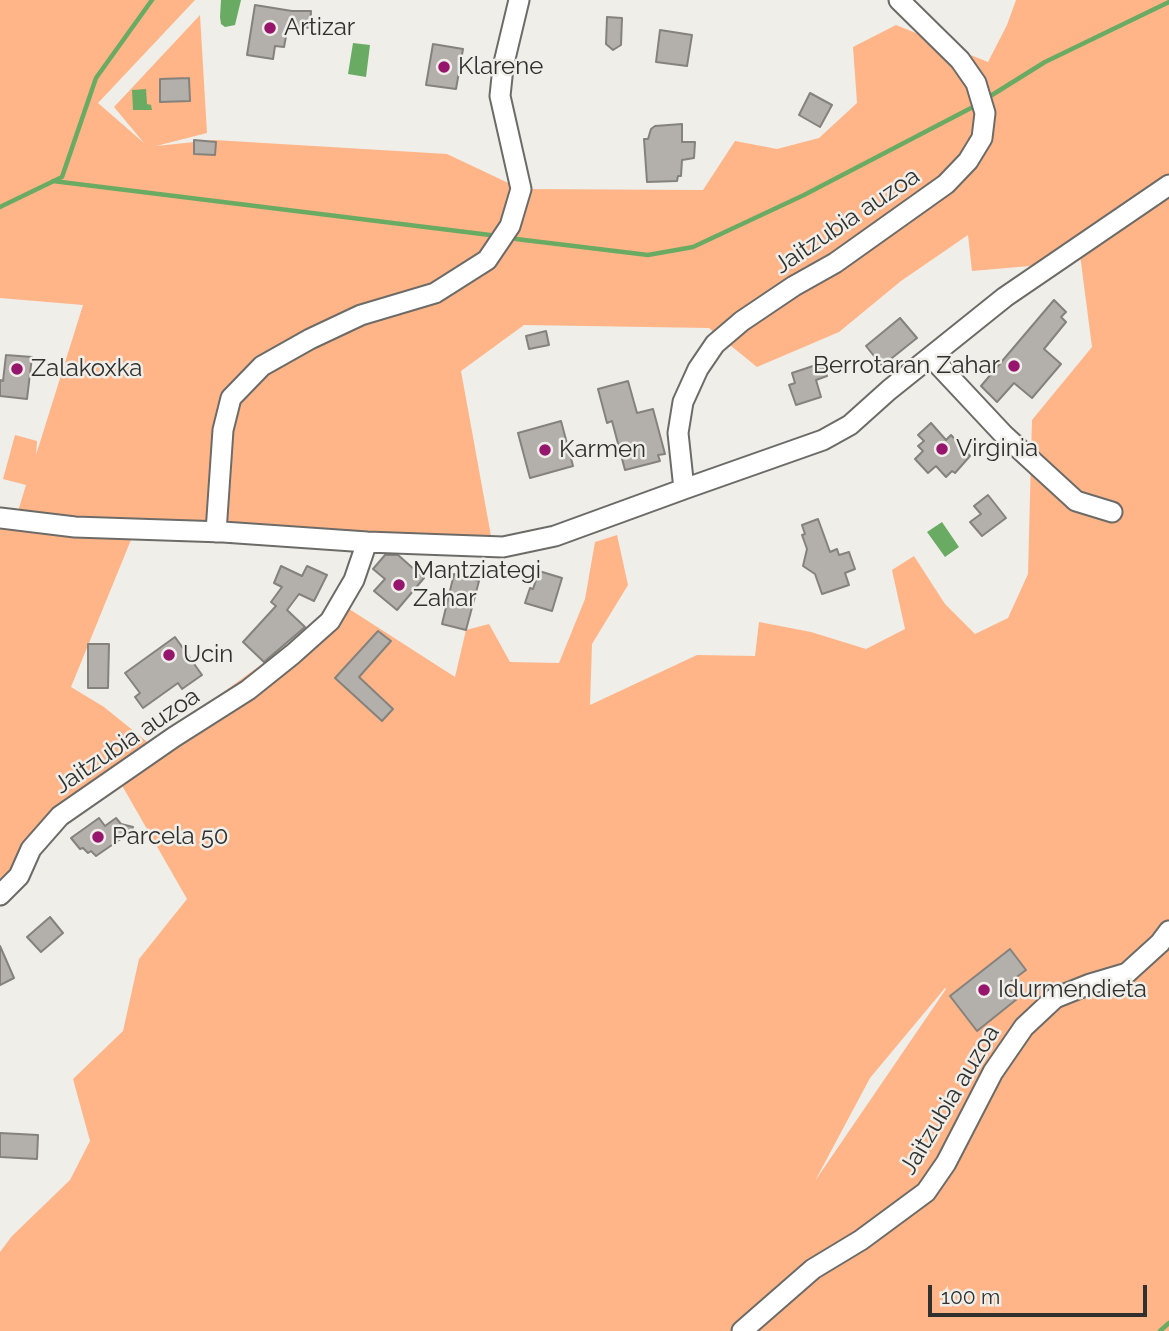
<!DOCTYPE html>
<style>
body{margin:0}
#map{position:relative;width:1169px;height:1331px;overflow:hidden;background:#efeee9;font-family:Raleway,sans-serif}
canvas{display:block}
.scale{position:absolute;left:928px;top:1285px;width:219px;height:32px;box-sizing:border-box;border:4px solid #30302e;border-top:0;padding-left:9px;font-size:21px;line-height:24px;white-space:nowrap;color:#30302e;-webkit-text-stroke:5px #efeee9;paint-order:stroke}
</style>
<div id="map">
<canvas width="1169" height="1331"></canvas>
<div class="scale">100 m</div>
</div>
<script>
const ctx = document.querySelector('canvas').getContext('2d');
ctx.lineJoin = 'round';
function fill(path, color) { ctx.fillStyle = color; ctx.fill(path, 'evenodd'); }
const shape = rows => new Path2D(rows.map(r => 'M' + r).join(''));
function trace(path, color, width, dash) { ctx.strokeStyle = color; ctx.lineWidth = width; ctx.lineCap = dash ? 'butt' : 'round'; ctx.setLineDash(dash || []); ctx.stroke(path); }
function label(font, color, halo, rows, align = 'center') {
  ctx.font = font + ' Raleway,sans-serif'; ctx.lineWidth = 5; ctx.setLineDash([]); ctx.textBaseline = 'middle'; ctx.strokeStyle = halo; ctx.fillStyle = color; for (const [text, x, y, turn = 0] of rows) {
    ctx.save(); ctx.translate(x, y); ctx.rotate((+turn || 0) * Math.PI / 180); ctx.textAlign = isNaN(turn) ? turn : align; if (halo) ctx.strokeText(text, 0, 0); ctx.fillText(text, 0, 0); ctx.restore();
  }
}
const green = shape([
 [0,0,195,0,98,103,144,143,114,107,200,15,207,133,156,146,214,140,447,154,521,189,703,190,735,141,777,149,819,138,857,103,853,47,896,25,988,62,1007,25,1016,0,1169,0,1169,1331,0,1331,0,1252,12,1236,70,1180,90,1141,73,1079,123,1031,139,959,187,899,112,768,60,816,0,895,0,518,15,521,26,485,3,479,15,435,37,441,36,455,83,305,0,298],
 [968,235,972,271,1053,264,1079,247,1092,347,1032,420,1028,574,1008,618,975,634,945,604,914,556,892,570,905,629,866,649,811,632,759,622,755,656,697,655,590,705,592,644,628,585,617,535,595,542,585,599,559,663,510,662,489,624,466,630,455,677,343,605,151,745,104,707,71,687,135,530,493,547,461,371,524,325,709,328,757,367,839,332,901,281],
 [945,988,946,989,815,1181,870,1078]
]);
const water = shape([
 [221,0,241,0,235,25,225,27,221,24,220,17],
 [353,43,370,45,366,77,348,74],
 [146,89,147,104,151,105,152,110,133,110,132,90],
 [942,522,959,547,945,557,927,532]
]);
const stream = shape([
 [992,95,1045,62,1169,2],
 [53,181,490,235],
 [0,207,62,177,96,78,152,0],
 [516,239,648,255,693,247,804,195,971,108],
 [1160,1331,1169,1323]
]);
const building = shape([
 [255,5,292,11,311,11,310,28,288,26,284,47,275,46,273,59,247,55,255,5],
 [607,17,622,18,621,45,613,50,606,44,607,17],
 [660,30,692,35,687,66,656,62,660,30],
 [433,44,463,49,456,89,426,85,433,44],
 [189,78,190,101,160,102,160,79,189,78],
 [810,93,832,105,820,127,799,115,810,93],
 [682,124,682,142,695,142,694,158,682,160,681,176,678,176,677,181,647,182,644,139,648,139,651,129,655,126,682,124],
 [194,140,216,142,215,155,194,154,194,140],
 [1054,300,1066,312,1061,317,1066,322,1044,349,1061,364,1032,398,1014,383,997,402,981,386,1054,300],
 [900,318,917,338,882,366,866,346,900,318],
 [546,331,549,345,529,349,526,336,546,331],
 [6,355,32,357,27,399,0,396,0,380,3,381,6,355],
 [822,363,827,376,816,380,821,397,796,405,789,385,795,383,792,373,822,363],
 [628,381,637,413,653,409,665,454,658,455,660,461,625,470,612,421,607,423,598,389,628,381],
 [561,421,573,466,530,478,518,433,561,421],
 [931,423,946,440,951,435,970,456,955,473,952,471,946,477,936,466,928,473,915,459,923,451,918,446,924,441,918,435,931,423],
 [988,495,1006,518,982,536,970,522,981,514,974,506,988,495],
 [818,519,830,552,837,549,839,555,849,552,855,569,845,573,849,585,822,594,815,574,803,566,807,549,802,535,805,534,802,525,818,519],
 [385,555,398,555,424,578,397,610,374,591,385,579,373,569,385,555],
 [281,566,302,576,307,566,327,575,314,601,299,594,287,610,305,627,264,662,243,642,276,606,271,602,282,587,274,583,281,566],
 [539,571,562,578,552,611,525,603,530,588,533,589,539,571],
 [454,574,479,581,466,630,442,624,454,574],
 [378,631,391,641,359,677,393,709,382,721,335,678,378,631],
 [175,637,202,675,182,689,178,683,143,708,135,697,140,693,125,673,175,637],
 [88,644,109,644,108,688,88,688,88,644],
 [99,818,105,826,116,818,121,824,133,827,131,838,125,836,96,856,91,851,88,853,83,848,80,849,71,838,99,818],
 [50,917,63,933,41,952,27,937,50,917],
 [0,946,14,978,0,985,0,946],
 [1010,949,1026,970,1006,985,1017,999,977,1031,950,996,1010,949],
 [0,1133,38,1135,37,1159,0,1157,0,1133]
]);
const minor = shape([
 [899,0,960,60,976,83,985,113,982,138,968,161,946,184,835,263,794,286,742,321,715,344,698,369,683,402,678,433,684,489,823,440,850,425,889,390,1005,297,1169,185],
 [931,357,1004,435,1076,501,1112,512],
 [0,518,75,527,223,532,367,542,503,547,555,536,684,489],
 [216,532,223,430,231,398,262,366,310,339,361,315,435,293,487,260,510,226,521,189,500,96,503,67,519,0],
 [0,895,19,876,31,849,60,816,174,737,248,690,293,654,330,621,354,580,367,542],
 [742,1331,813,1269,861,1240,926,1192,946,1163,993,1072,1024,1027,1055,998,1090,984,1127,973,1160,943,1169,931]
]);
const markers = [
 [270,28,7,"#97166d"],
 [444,67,7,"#97166d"],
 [1014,366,7,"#97166d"],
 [17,369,7,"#97166d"],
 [942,449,7,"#97166d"],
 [545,450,7,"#97166d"],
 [399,585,7,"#97166d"],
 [169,655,7,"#97166d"],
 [98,837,7,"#97166d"],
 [984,990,7,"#97166d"]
];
const poiNames = [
 ["Artizar",284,28],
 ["Klarene",458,67],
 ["Berrotaran Zahar",1000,366,"right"],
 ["Zalakoxka",31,369],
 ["Virginia",956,449],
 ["Karmen",559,450],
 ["Mantziategi",413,571],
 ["Zahar",413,599],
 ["Ucin",183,655],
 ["Parcela 50",112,837],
 ["Idurmendieta",998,990]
];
const streetNames = [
 ["Jaitzubia auzoa",847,221,-34],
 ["Jaitzubia auzoa",127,741,-34],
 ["Jaitzubia auzoa",950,1100,-59]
];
fill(green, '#ffb588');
fill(water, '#6aab63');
trace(stream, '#6aab63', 4.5);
fill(building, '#b3b0ac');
trace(building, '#85827d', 2);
trace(minor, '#6c6b67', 23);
trace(minor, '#fff', 19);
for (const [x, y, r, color] of markers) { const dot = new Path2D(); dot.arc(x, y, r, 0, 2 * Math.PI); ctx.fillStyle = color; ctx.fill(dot); trace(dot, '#efeee9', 2.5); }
label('24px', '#30302e', '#efeee9', poiNames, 'left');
label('24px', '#30302e', '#efeee9', streetNames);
</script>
